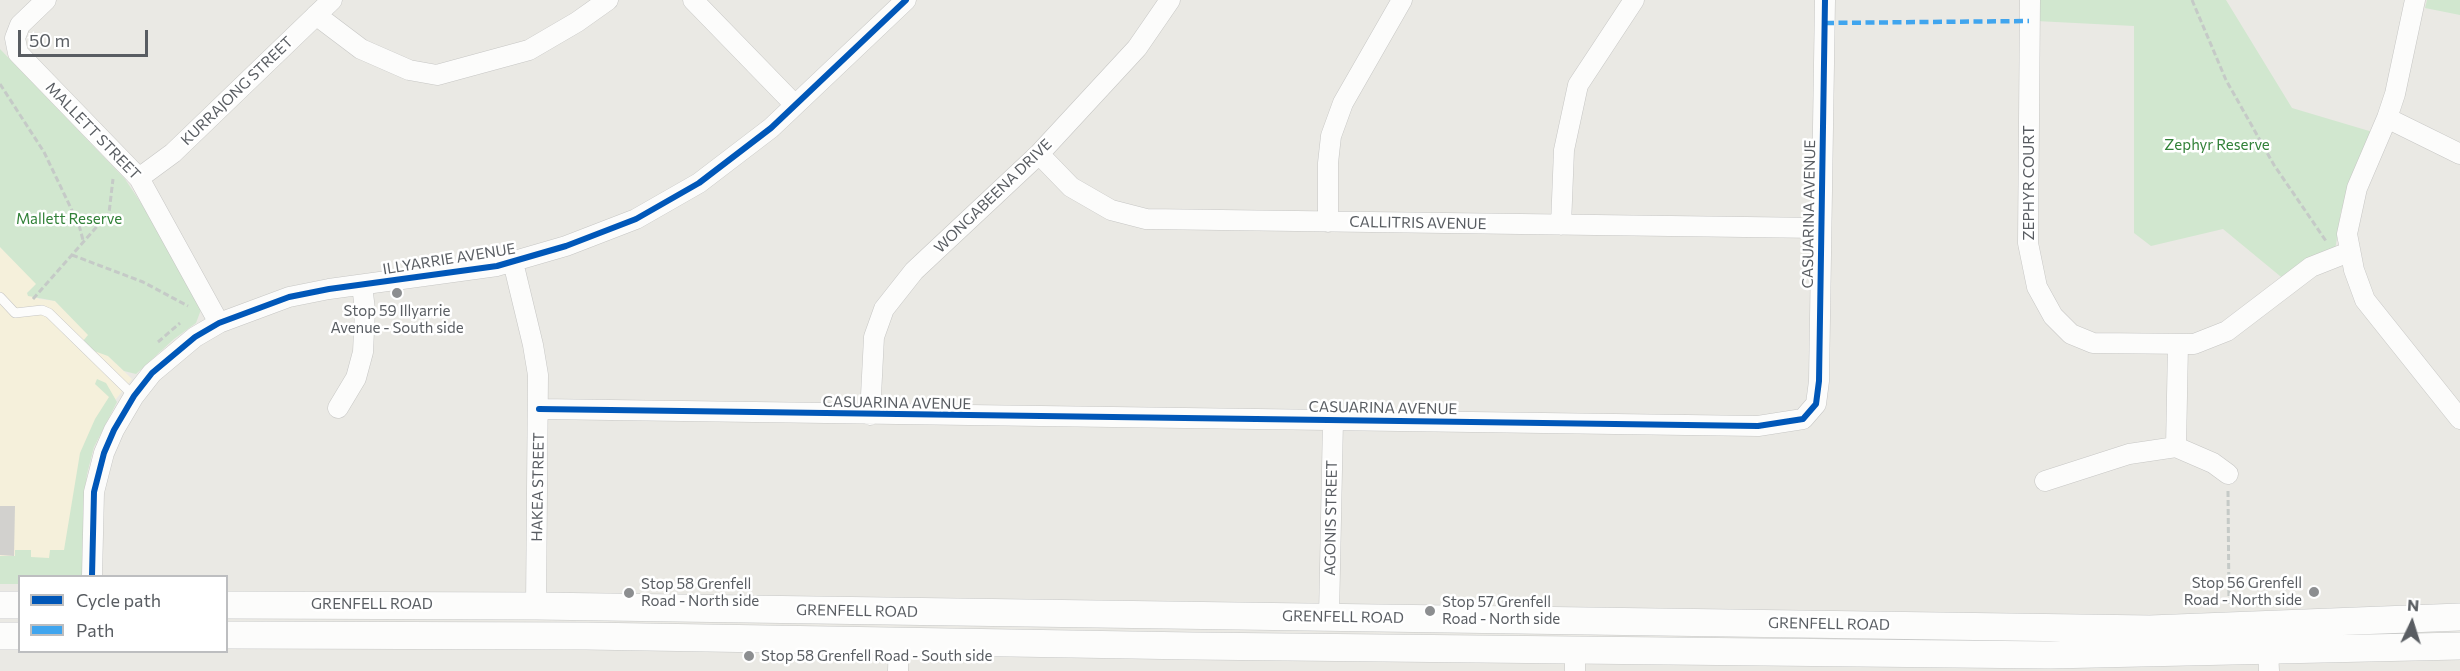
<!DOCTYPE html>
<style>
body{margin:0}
#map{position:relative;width:2460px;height:671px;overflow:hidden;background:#eae9e4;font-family:Commissioner,sans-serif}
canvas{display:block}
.legend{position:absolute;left:18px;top:575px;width:210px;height:78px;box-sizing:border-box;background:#fff;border:2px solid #bdbec0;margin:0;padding:8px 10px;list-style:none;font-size:18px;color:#595d62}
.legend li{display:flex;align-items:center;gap:12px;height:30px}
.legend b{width:30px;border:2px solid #bdbec0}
.north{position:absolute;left:2382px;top:593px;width:60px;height:60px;-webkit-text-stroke:4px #fff;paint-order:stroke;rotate:4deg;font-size:16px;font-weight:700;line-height:24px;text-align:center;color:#595d62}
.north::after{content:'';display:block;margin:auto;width:21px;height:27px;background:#595d62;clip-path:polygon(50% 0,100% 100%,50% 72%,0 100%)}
.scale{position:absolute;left:18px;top:30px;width:130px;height:27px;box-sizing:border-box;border:3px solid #595d62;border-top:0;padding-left:8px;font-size:18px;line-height:21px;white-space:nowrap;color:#595d62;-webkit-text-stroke:4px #fff;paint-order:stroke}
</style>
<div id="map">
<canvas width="2460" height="671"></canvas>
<ul class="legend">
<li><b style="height:8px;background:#0057b8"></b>Cycle path</li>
<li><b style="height:8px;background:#40a5ee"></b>Path</li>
</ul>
<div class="north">N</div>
<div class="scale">50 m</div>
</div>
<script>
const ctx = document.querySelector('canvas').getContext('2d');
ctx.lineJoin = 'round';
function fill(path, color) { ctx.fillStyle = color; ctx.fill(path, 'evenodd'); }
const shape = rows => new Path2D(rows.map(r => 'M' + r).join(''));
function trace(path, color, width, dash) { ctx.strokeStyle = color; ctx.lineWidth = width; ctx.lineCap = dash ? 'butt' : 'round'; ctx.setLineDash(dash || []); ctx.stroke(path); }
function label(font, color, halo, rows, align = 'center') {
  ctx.font = font + ' Commissioner,sans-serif'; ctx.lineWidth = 5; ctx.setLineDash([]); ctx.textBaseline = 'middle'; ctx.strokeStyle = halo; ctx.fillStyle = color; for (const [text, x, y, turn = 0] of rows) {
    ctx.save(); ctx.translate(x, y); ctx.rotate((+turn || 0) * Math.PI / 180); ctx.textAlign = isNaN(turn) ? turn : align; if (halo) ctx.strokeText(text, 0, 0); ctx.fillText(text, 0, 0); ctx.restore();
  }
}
const commercial = shape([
 [0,247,37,284,27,293,39,299,55,301,89,335,84,341,98,352,108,356,132,379,105,413,88,448,75,552,58,566,0,565]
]);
const green = shape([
 [2038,0,2226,0,2292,108,2376,133,2341,211,2335,251,2286,281,2223,229,2151,246,2134,233,2134,26,2036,21],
 [2427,0,2460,0,2460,15,2425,8],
 [0,49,125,179,151,218,202,307,196,323,174,339,136,374,124,371,108,356,94,351,83,341,88,335,55,301,28,296,27,293,36,284,0,247],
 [97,379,106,383,117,402,94,447,87,474,84,501,82,576,20,576,19,584,0,584,0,556,15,556,15,550,31,550,31,557,49,558,50,550,64,550,80,453,95,419,109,397,95,384]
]);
const building = shape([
 [0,506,15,506,14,556,0,555]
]);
const path = shape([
 [2192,0,2226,80,2274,165,2326,241],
 [0,84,44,152,79,225,83,240],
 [72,255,143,282,188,306],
 [33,299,109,213,113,179],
 [158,342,180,323],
 [2228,491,2229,604]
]);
const service = shape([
 [0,297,15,313,42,310,49,313,134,396]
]);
const minor = shape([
 [46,0,20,25,15,38,18,53,139,178,219,323],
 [693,0,795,105],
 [2030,0,2028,243,2037,287,2053,316,2071,334,2093,343,2194,344,2227,331,2311,267,2349,252],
 [2415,0,2395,94,2387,118,2357,188,2347,234,2354,270,2365,300,2460,419],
 [316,15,361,49,409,70,437,75,529,50,577,22,608,0],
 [2387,118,2460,154],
 [1039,154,1071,187,1111,210,1146,219,1820,228],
 [139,178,173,153,332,0],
 [1328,222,1328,163,1331,136,1343,103,1402,0],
 [1561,225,1564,150,1578,85,1634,0],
 [513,262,533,345,538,375,536,606],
 [338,408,356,378,363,352,365,310,362,285],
 [539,409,1758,426,1803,419,1816,404,1819,381,1825,0],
 [870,415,874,337,884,309,914,271,1039,154,1137,48,1170,0],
 [2176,447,2178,345],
 [2045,481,2129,454,2176,447,2213,463,2228,474],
 [92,576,94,492,104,453,114,430,134,396,152,373,195,337,219,323,289,297,329,289,497,266,566,246,636,219,699,183,771,128,906,0],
 [1329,617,1333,420],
 [2268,650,2269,671],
 [898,671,899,641],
 [1575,671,1575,650]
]);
const secondary = shape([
 [0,605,20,605],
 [226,605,536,606,2150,629,2460,617],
 [226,635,586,636,1193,646,2050,655,2460,646],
 [0,636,20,636]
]);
const quiet = shape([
 [1825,23,2029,21]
]);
const cycleway = shape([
 [539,409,1758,426,1803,419,1816,404,1819,381,1825,0],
 [92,576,94,492,104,453,114,430,134,396,152,373,195,337,219,323,289,297,329,289,497,266,566,246,636,219,699,183,771,128,906,0]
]);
const markers = [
 [397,293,6,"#8c8e90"],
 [2314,592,6,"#8c8e90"],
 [629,593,6,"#8c8e90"],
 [1430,611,6,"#8c8e90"],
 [749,656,6,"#8c8e90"]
];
const streetNames = [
 ["KURRAJONG STREET",237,91,-44],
 ["MALLETT STREET",93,131,46],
 ["ZEPHYR COURT",2029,183,-90],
 ["WONGABEENA DRIVE",993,196,-44],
 ["CASUARINA AVENUE",1809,214,-89],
 ["CALLITRIS AVENUE",1418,223,1],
 ["ILLYARRIE AVENUE",449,259,-9],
 ["CASUARINA AVENUE",897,403,1],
 ["CASUARINA AVENUE",1383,408,1],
 ["HAKEA STREET",538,487,-89],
 ["AGONIS STREET",1331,518,-89],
 ["GRENFELL ROAD",372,604],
 ["GRENFELL ROAD",857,611,1],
 ["GRENFELL ROAD",1343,617,1],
 ["GRENFELL ROAD",1829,624,1]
];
const parkNames = [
 ["Zephyr Reserve",2217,145],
 ["Mallett Reserve",69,219]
];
const poiNames = [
 ["Stop 59 Illyarrie",397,311,"center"],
 ["Avenue - South side",397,328,"center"],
 ["Stop 56 Grenfell",2302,583,"right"],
 ["Road - North side",2302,600,"right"],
 ["Stop 58 Grenfell",641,584],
 ["Road - North side",641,601],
 ["Stop 57 Grenfell",1442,602],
 ["Road - North side",1442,619],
 ["Stop 58 Grenfell Road - South side",761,656]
];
fill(commercial, '#f5f0db');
fill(green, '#d1e7cf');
fill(building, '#d2d1ce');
trace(service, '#c6c6c4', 10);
trace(minor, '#c6c6c4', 21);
trace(secondary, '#c6c7c6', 28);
trace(path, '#c5cac7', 3, [6, 3]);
trace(service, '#fcfcfb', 9);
trace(minor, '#fcfcfb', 20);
trace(secondary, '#fcfcfb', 27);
trace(quiet, '#40a5ee', 4.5, [9, 4.5]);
trace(cycleway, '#0057b8', 6);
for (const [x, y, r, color] of markers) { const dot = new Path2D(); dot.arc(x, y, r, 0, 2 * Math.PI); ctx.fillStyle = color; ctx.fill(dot); trace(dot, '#fff', 2); }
label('15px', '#595d62', '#fff', streetNames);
label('15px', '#318138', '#fff', parkNames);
label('15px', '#595d62', '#fff', poiNames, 'left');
</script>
